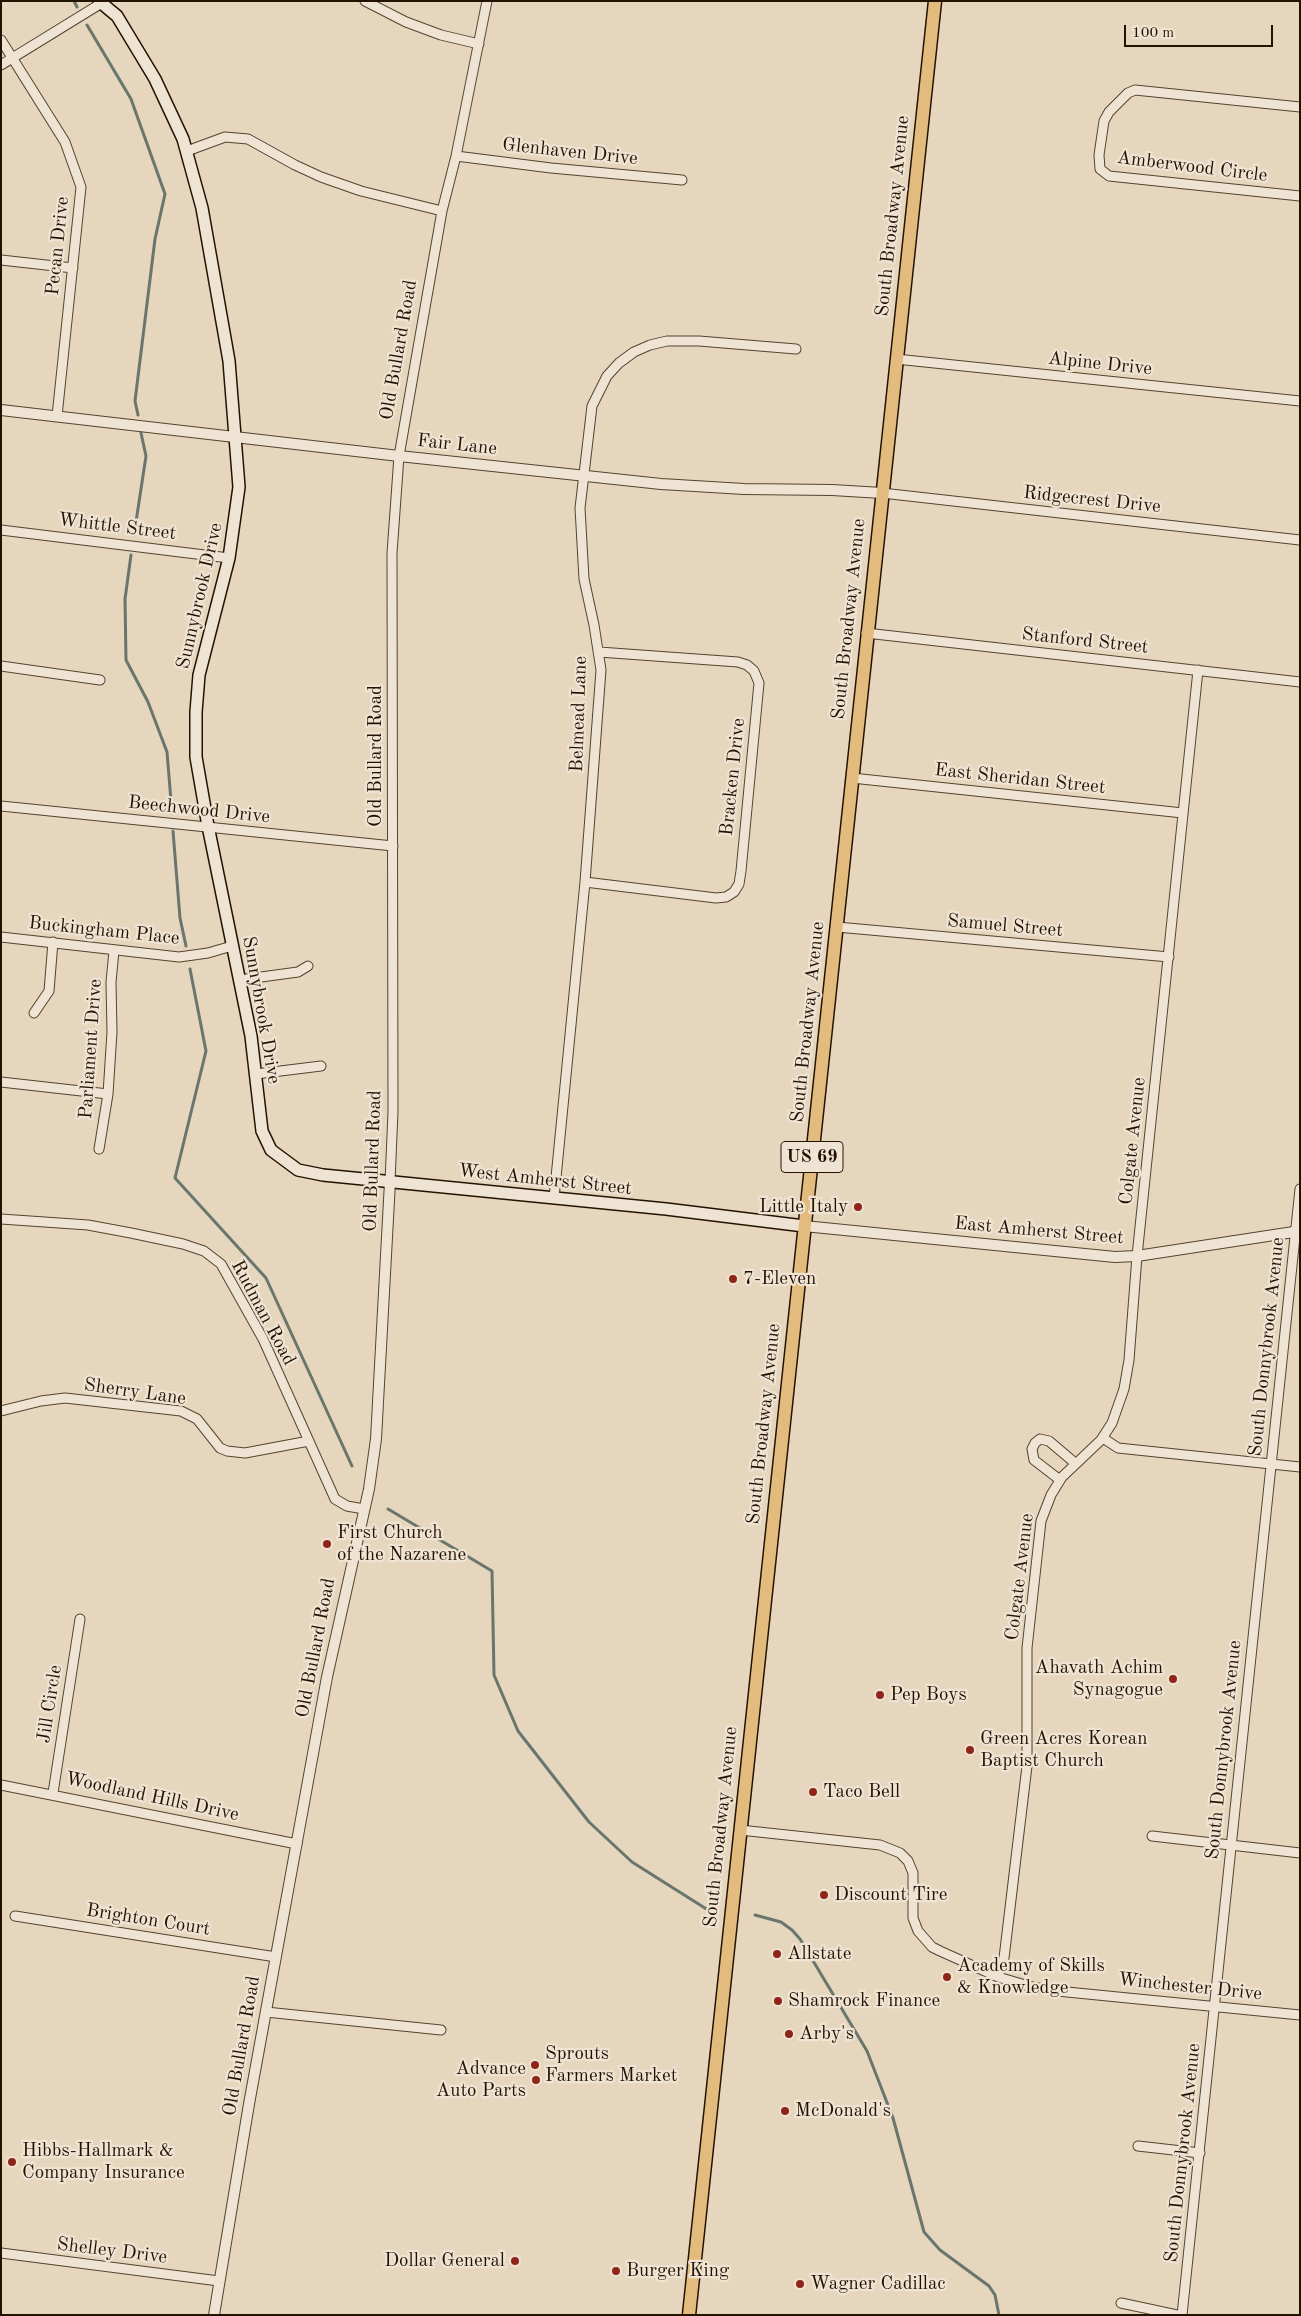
<!DOCTYPE html>
<style>
body{margin:0}
#map{position:relative;width:1301px;height:2316px;overflow:hidden;background:#e6d6bd;font-family:"Old Standard TT",serif}
canvas{display:block}
.frame{position:absolute;inset:0;border:2px solid #241200;pointer-events:none}
.scale{position:absolute;left:1124px;top:25px;width:149px;height:22px;box-sizing:border-box;border:2px solid #241200;border-top:0;padding-left:6px;font-size:15px;line-height:18px;white-space:nowrap;color:#241200;-webkit-text-stroke:4px #efe4d4;paint-order:stroke}
</style>
<div id="map">
<canvas width="1301" height="2316"></canvas>
<div class="frame"></div>
<div class="scale">100 m</div>
</div>
<script>
const ctx = document.querySelector('canvas').getContext('2d');
ctx.lineJoin = 'round';
const shape = rows => new Path2D(rows.map(r => 'M' + r).join(''));
function trace(path, color, width, dash) { ctx.strokeStyle = color; ctx.lineWidth = width; ctx.lineCap = dash ? 'butt' : 'round'; ctx.setLineDash(dash || []); ctx.stroke(path); }
function label(font, color, halo, rows, align = 'center') {
  ctx.font = font + ' "Old Standard TT",serif'; ctx.lineWidth = 4.5; ctx.setLineDash([]); ctx.textBaseline = 'middle'; ctx.strokeStyle = halo; ctx.fillStyle = color; for (const [text, x, y, turn = 0] of rows) {
    ctx.save(); ctx.translate(x, y); ctx.rotate((+turn || 0) * Math.PI / 180); ctx.textAlign = isNaN(turn) ? turn : align; if (halo) ctx.strokeText(text, 0, 0); ctx.fillText(text, 0, 0); ctx.restore();
  }
}
const stream = shape([
 [74,1,77,7],
 [87,25,131,99,165,194,155,239,135,401,138,415],
 [134,535,146,456,141,433],
 [131,555,125,599,126,660,148,702,167,752,172,813],
 [173,831,180,918,186,946],
 [190,969,206,1051,175,1178,266,1278,352,1466],
 [388,1509,492,1571,494,1675,518,1731,589,1822,632,1862,708,1910],
 [755,1915,781,1922,792,1930,800,1939,867,2051,893,2118,924,2232,940,2250,989,2286,995,2295,999,2315]
]);
const minor = shape([
 [365,1,406,22,441,35,479,44],
 [1,40,65,142,81,187,57,416],
 [1,65,105,1],
 [1300,107,1135,90,1128,93,1109,112,1104,121,1099,155,1100,169,1109,176,1300,196],
 [187,151,225,137,248,139,295,165,321,177,361,191,442,211],
 [456,156,551,168,682,180],
 [1,260,73,268],
 [896,359,1300,401],
 [882,493,1300,540],
 [1,530,229,558],
 [866,633,1300,682],
 [1,666,100,680],
 [852,778,1183,813],
 [1,806,393,846],
 [585,882,716,898,726,897,734,892,739,884,741,871,759,683,754,671,747,665,738,662,599,652],
 [837,927,1169,957],
 [1,937,179,957,208,953,232,946],
 [239,980,298,972,308,966],
 [34,1013,49,991,53,942],
 [256,1074,321,1066],
 [1,1082,108,1094],
 [99,1149,108,1094,112,1032,111,982,114,951],
 [390,1182,393,1112,392,553,399,456,442,211,456,156,487,1],
 [554,1198,585,882,601,670,594,625,584,579,580,508,592,406,607,376,619,363,634,352,650,345,667,341,699,341,796,349],
 [1,1219,88,1225,131,1233,183,1244,204,1251,221,1264,263,1339,335,1499,347,1506,364,1509],
 [1,1411,41,1401,65,1398,181,1411,197,1419,220,1448,227,1451,245,1453,309,1441],
 [1103,1438,1118,1448,1300,1467],
 [1060,1480,1034,1460,1032,1449,1035,1443,1040,1439,1049,1441,1075,1463],
 [1,1785,297,1844],
 [53,1793,80,1619],
 [740,1830,880,1845,900,1853,908,1861,913,1873,913,1918,918,1931,932,1947,940,1951,998,1977,1032,1987,1057,1991,1300,2015],
 [1152,1836,1300,1853],
 [15,1916,276,1957],
 [998,1977,1004,1958,1027,1766,1027,1648,1041,1521,1051,1495,1062,1477,1101,1440,1112,1423,1124,1389,1129,1360,1137,1256,1198,670],
 [266,2012,441,2030],
 [1138,2146,1200,2153],
 [1,2253,219,2281],
 [1121,2303,1177,2315],
 [1182,2315,1300,1189]
]);
const tertiary = shape([
 [1,410,399,456,661,484,744,489,832,490,882,493],
 [804,1226,1115,1257,1137,1256,1300,1231],
 [214,2315,249,2104,327,1677,369,1489,376,1439,390,1182]
]);
const secondary = shape([
 [99,1,117,16,155,79,183,139,202,208,229,361,239,487,229,558,199,675,196,712,196,757,208,826,251,1036,262,1131,271,1150,298,1170,323,1175,666,1209,804,1226]
]);
const primary = shape([
 [689,2315,935,1]
]);
const markers = [
 [858,1207,5,"#8f2418"],
 [733,1279,5,"#8f2418"],
 [327,1544,5,"#8f2418"],
 [1173,1679,5,"#8f2418"],
 [880,1695,5,"#8f2418"],
 [970,1750,5,"#8f2418"],
 [813,1792,5,"#8f2418"],
 [824,1895,5,"#8f2418"],
 [777,1954,5,"#8f2418"],
 [947,1977,5,"#8f2418"],
 [778,2001,5,"#8f2418"],
 [789,2034,5,"#8f2418"],
 [535,2065,5,"#8f2418"],
 [536,2080,5,"#8f2418"],
 [785,2111,5,"#8f2418"],
 [12,2162,5,"#8f2418"],
 [515,2261,5,"#8f2418"],
 [616,2271,5,"#8f2418"],
 [800,2284,5,"#8f2418"]
];
const shields = [
 [812,1157,62]
];
const shieldNames = [
 ["US 69",812,1157]
];
const streetNames = [
 ["Glenhaven Drive",570,152,6],
 ["Amberwood Circle",1192,167,7],
 ["South Broadway Avenue",893,216,-84],
 ["Pecan Drive",58,246,-84],
 ["Old Bullard Road",399,350,-80],
 ["Alpine Drive",1100,364,6],
 ["Fair Lane",457,445,6],
 ["Ridgecrest Drive",1092,500,6],
 ["Whittle Street",117,527,7],
 ["Sunnybrook Drive",200,596,-77],
 ["South Broadway Avenue",849,619,-84],
 ["Stanford Street",1085,641,6],
 ["Belmead Lane",579,714,-88],
 ["Old Bullard Road",376,756,-90],
 ["Bracken Drive",733,777,-84],
 ["East Sheridan Street",1020,779,6],
 ["Beechwood Drive",199,810,6],
 ["Samuel Street",1005,926,5],
 ["Buckingham Place",104,931,6],
 ["Sunnybrook Drive",261,1010,80],
 ["South Broadway Avenue",808,1022,-84],
 ["Parliament Drive",91,1049,-86],
 ["Colgate Avenue",1133,1141,-84],
 ["Old Bullard Road",373,1161,-88],
 ["West Amherst Street",545,1180,6],
 ["East Amherst Street",1039,1231,5],
 ["Rudman Road",263,1313,62],
 ["South Donnybrook Avenue",1267,1347,-84],
 ["Sherry Lane",135,1392,8],
 ["South Broadway Avenue",764,1424,-84],
 ["Colgate Avenue",1020,1577,-83],
 ["Old Bullard Road",316,1648,-79],
 ["Jill Circle",50,1704,-81],
 ["South Donnybrook Avenue",1224,1750,-84],
 ["Woodland Hills Drive",152,1797,12],
 ["South Broadway Avenue",721,1827,-84],
 ["Brighton Court",148,1920,9],
 ["Winchester Drive",1190,1987,6],
 ["Old Bullard Road",242,2046,-80],
 ["South Donnybrook Avenue",1183,2153,-84],
 ["Shelley Drive",112,2251,7]
];
const poiNames = [
 ["Little Italy",848,1207,"right"],
 ["7-Eleven",743,1279],
 ["First Church",337,1533],
 ["of the Nazarene",337,1555],
 ["Ahavath Achim",1163,1668,"right"],
 ["Synagogue",1163,1690,"right"],
 ["Pep Boys",890,1695],
 ["Green Acres Korean",980,1739],
 ["Baptist Church",980,1761],
 ["Taco Bell",823,1792],
 ["Discount Tire",834,1895],
 ["Allstate",787,1954],
 ["Academy of Skills",957,1966],
 ["& Knowledge",957,1988],
 ["Shamrock Finance",788,2001],
 ["Arby's",799,2034],
 ["Sprouts",545,2054],
 ["Farmers Market",545,2076],
 ["Advance",526,2069,"right"],
 ["Auto Parts",526,2091,"right"],
 ["McDonald's",795,2111],
 ["Hibbs-Hallmark &",22,2151],
 ["Company Insurance",22,2173],
 ["Dollar General",505,2261,"right"],
 ["Burger King",626,2271],
 ["Wagner Cadillac",810,2284]
];
trace(stream, '#69766e', 3);
trace(minor, '#54432f', 11);
trace(tertiary, '#54432f', 12);
trace(secondary, '#241200', 14);
trace(primary, '#241200', 15);
trace(minor, '#efe4d4', 9);
trace(tertiary, '#efe4d4', 10);
trace(secondary, '#efe4d4', 11);
trace(primary, '#e3bb7e', 12);
for (const [x, y, r, color] of markers) { const dot = new Path2D(); dot.arc(x, y, r, 0, 2 * Math.PI); ctx.fillStyle = color; ctx.fill(dot); trace(dot, '#efe4d4', 2); }
for (const [x, y, w] of shields) { const box = new Path2D(); box.roundRect(x - w / 2, y - 15.5, w, 31, 4); ctx.fillStyle = '#efe4d4'; ctx.fill(box); trace(box, '#241200', 1); }
label('bold 18px', '#241200', null, shieldNames);
label('19px', '#241200', '#efe4d4', streetNames);
label('19px', '#241200', '#efe4d4', poiNames, 'left');
</script>
